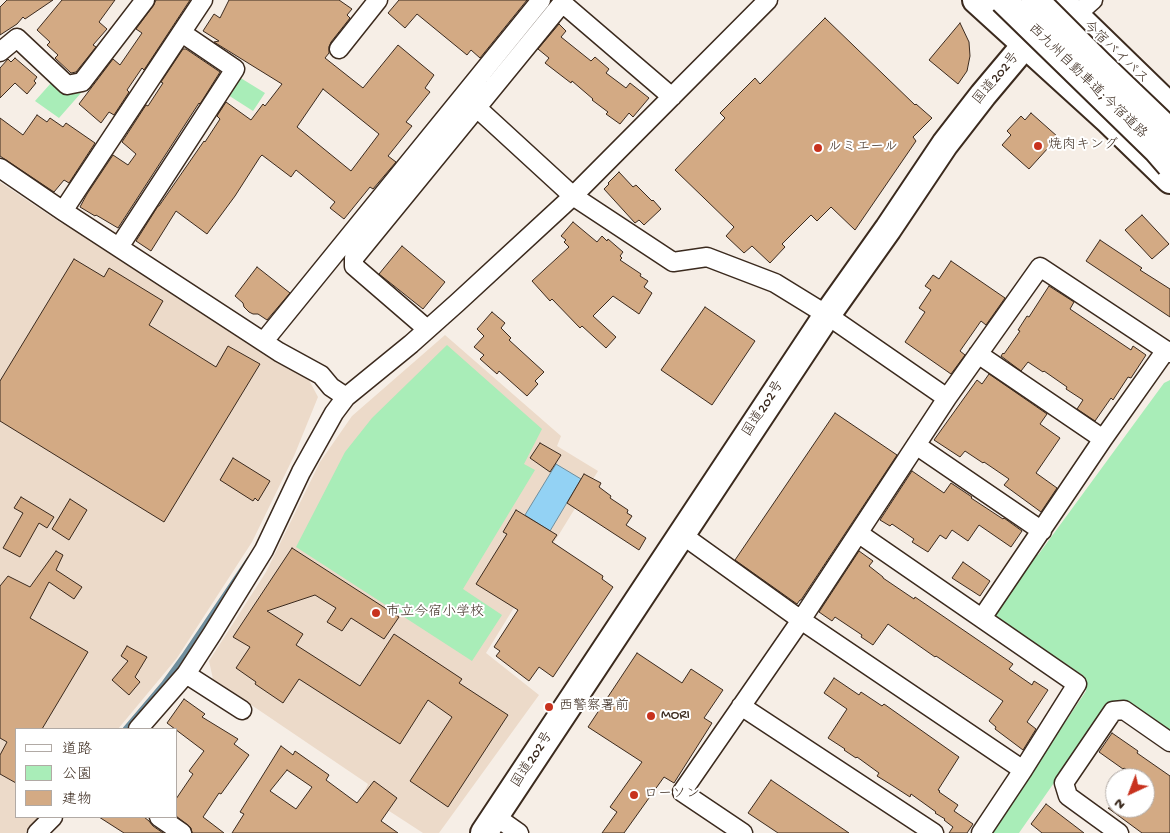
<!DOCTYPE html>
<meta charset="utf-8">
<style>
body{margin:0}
#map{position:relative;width:1170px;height:833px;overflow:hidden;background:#f6eee6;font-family:"Gochi Hand","Klee One",sans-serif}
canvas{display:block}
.legend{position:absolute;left:15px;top:728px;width:162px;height:90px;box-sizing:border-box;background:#fff;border:1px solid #b1aaa5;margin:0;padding:6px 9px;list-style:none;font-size:15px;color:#3b2a1e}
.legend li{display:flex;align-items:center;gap:10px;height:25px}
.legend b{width:25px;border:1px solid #b1aaa5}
.north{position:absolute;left:1105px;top:768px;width:50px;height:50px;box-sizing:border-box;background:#fff;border:1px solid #b1aaa5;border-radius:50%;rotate:223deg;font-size:14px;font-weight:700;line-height:20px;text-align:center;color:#3b2a1e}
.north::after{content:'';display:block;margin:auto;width:18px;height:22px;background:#c8321e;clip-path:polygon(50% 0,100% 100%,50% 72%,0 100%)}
</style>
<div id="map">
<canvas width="1170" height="833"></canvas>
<ul class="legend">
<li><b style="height:6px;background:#fff"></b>道路</li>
<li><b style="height:14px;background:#a9edb8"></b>公園</li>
<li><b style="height:14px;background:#d3aa84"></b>建物</li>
</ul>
<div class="north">N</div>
</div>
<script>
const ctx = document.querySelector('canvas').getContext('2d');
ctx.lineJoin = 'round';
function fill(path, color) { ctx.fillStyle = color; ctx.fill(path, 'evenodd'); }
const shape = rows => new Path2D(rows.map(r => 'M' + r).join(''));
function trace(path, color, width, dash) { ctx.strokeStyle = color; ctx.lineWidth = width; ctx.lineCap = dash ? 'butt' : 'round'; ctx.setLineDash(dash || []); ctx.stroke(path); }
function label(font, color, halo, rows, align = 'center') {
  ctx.font = font + ' "Gochi Hand","Klee One",sans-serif'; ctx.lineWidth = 4; ctx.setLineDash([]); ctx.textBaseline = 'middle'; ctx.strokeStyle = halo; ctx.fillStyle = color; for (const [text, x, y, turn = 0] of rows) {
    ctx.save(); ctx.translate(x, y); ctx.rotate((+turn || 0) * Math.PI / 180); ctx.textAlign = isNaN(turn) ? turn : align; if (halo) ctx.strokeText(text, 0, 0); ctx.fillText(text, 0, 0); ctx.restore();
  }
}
const built = shape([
 [0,182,61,223,75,227,309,380,318,397,294,456,252,542,177,658,118,729,16,729,16,817,39,817,25,833,0,833],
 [445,335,561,436,557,446,598,471,486,653,539,695,439,833,423,833,363,794,368,784,213,679,209,661,266,572,320,462,352,416]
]);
const green = shape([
 [239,77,265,93,253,111,228,95],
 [51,83,56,83,68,94,81,93,59,118,35,101],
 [447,345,542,429,524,464,535,470,463,589,502,615,472,661,296,547,345,452,372,418],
 [1170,380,1170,735,1109,704,1019,833,991,833,1086,691,1084,676,996,617,996,611,1035,553,1038,555,1164,383]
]);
const water = shape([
 [556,464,581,479,550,531,525,515,556,464]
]);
const stream = shape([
 [125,729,164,683,185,654,249,559]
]);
const building = shape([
 [7,0,53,0,25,19,23,17,17,24,0,35,0,7,7,0],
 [62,0,115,0,99,22,107,29,93,45,96,47,76,72,71,73,55,58,58,55,47,45,50,42,37,30,62,0],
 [156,0,190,0,144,70,142,68,127,90,129,92,114,115,109,112,101,123,79,104,113,59,120,65,142,33,136,29,153,6,156,0],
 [229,0,339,0,352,9,347,15,350,18,331,42,329,47,329,53,325,58,363,88,398,45,434,75,425,88,430,92,406,122,412,126,388,156,396,162,373,189,370,187,344,219,330,208,335,202,296,170,291,177,262,155,260,157,235,196,207,234,176,211,151,251,136,241,158,206,159,206,204,141,205,142,220,119,217,116,226,102,251,120,263,104,265,106,282,84,214,42,219,41,203,31,214,14,220,18,229,0],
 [323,89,379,134,351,171,297,127,323,89],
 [399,0,527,0,480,58,471,50,467,55,417,14,405,28,388,13,399,0],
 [825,18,915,105,916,104,932,118,913,137,916,141,855,230,831,207,817,221,811,215,782,244,785,247,770,263,752,246,744,253,726,236,734,227,675,170,725,118,720,113,755,78,760,84,825,18],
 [960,23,969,42,970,56,967,71,958,84,929,60,960,23],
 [559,24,566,31,561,37,591,61,595,57,609,69,606,73,626,88,630,83,649,98,633,117,629,113,620,124,606,114,608,112,592,100,593,99,572,81,571,83,545,63,549,58,538,49,559,24],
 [183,49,186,49,220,72,200,104,199,103,118,228,96,215,95,216,80,207,87,194,113,155,128,165,136,154,122,142,146,105,148,106,163,83,161,82,183,49],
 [15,58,37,77,34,81,36,83,27,94,15,83,0,98,0,68,8,59,11,62,15,58],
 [1031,113,1058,137,1029,169,1002,145,1011,135,1007,131,1021,116,1025,120,1031,113],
 [37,115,47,122,50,118,63,127,66,123,95,143,69,183,64,180,54,192,0,156,0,118,23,135,37,115],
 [619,172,633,187,636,185,652,201,653,200,661,209,644,225,639,220,635,223,604,189,609,184,608,183,619,172],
 [1142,215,1169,244,1152,259,1125,230,1142,215],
 [573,222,597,242,602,236,607,241,608,239,623,252,620,256,622,258,620,260,641,274,640,276,648,281,644,287,652,293,639,314,613,296,593,316,616,337,606,348,582,326,580,328,552,299,550,301,532,281,569,247,564,242,566,240,561,236,573,222],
 [1100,240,1142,268,1140,270,1170,289,1170,317,1086,261,1100,240],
 [402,246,445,282,423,309,379,274,402,246],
 [74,259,104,277,109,268,163,301,149,325,216,367,228,346,260,364,164,522,0,421,0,381,74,259],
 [951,261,1005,298,986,325,981,321,960,351,965,355,951,374,905,342,925,312,919,308,931,290,925,286,933,275,939,279,951,261],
 [257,267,290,293,267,320,258,314,253,314,249,312,244,307,243,303,235,296,257,267],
 [1049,286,1074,302,1070,309,1131,350,1133,346,1146,355,1131,378,1128,377,1113,400,1111,398,1095,421,1077,409,1083,400,1066,389,1067,387,1044,371,1043,372,1028,362,1021,371,1001,356,1003,353,1004,354,1020,331,1018,330,1027,316,1029,317,1049,286],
 [705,307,755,341,712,405,661,370,705,307],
 [492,312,505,323,501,328,511,338,509,340,544,372,535,381,538,384,527,396,499,371,497,374,480,359,484,355,474,347,484,336,477,329,492,312],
 [989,374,1047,414,1040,424,1060,438,1036,473,1057,488,1041,512,1004,485,1009,479,984,462,983,463,965,451,960,457,934,440,977,380,982,384,989,374],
 [835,413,897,455,801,600,800,600,797,604,735,560,835,413],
 [540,443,561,455,550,472,530,458,540,443],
 [233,458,270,481,258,501,255,498,253,501,220,480,233,458],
 [912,471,944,493,951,483,972,497,971,498,1003,519,1004,518,1022,531,1011,547,979,525,968,541,952,530,946,539,940,535,928,552,912,542,914,539,892,524,890,526,880,520,912,471],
 [584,474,601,483,599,487,611,496,610,498,628,510,627,513,632,516,626,525,646,538,639,550,567,503,584,474],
 [21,497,54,517,47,528,39,523,20,557,3,548,23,513,14,508,21,497],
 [70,499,87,510,69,540,52,529,70,499],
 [516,510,557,535,552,542,603,576,602,579,613,587,553,677,539,667,529,681,496,656,500,651,494,647,518,610,476,584,507,534,503,532,516,510],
 [292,548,399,617,384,639,351,618,342,631,327,622,336,608,315,595,267,611,303,634,296,645,360,686,394,634,462,679,459,683,508,715,448,807,410,781,452,717,428,700,400,744,299,679,283,703,255,684,256,682,236,668,250,647,233,637,292,548],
 [56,551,63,555,56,570,82,587,74,599,49,582,30,618,88,652,42,729,16,729,16,783,0,774,0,755,7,742,0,738,0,586,8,576,30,587,56,551],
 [859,551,873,561,869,566,883,577,883,578,914,599,915,597,1013,664,1009,669,1032,685,1034,681,1048,690,1027,722,1036,729,1023,750,995,729,996,727,989,721,1003,701,936,656,935,657,888,624,873,645,861,637,862,635,835,617,832,621,819,612,859,551],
 [963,562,990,581,980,596,952,578,963,562],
 [127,646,147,657,135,677,140,682,129,695,112,680,128,661,121,656,127,646],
 [637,653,682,683,691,669,723,690,704,718,712,723,674,783,664,777,624,833,602,833,617,812,610,807,642,762,588,727,637,653],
 [834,678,859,695,861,692,882,706,884,704,959,757,938,790,940,791,939,792,958,805,954,811,973,824,967,833,949,833,953,827,944,820,945,819,935,813,936,812,911,794,910,797,890,784,877,776,879,773,857,757,856,758,844,750,845,749,828,738,847,709,824,693,834,678],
 [184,699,205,714,202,717,238,739,234,744,249,755,221,794,219,793,203,817,224,833,192,833,191,828,188,825,176,816,176,799,193,774,189,771,204,751,167,723,184,699],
 [1112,733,1138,751,1137,753,1170,776,1170,833,1142,833,1108,808,1145,808,1145,778,1139,778,1124,768,1123,769,1099,752,1112,733],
 [281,746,293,755,295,751,329,775,326,780,357,803,374,781,397,798,381,821,398,833,232,833,244,814,240,812,281,746],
 [287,770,312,787,296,809,270,791,287,770],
 [771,780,849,833,778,833,748,813,771,780],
 [1046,804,1084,833,1042,833,1031,824,1046,804],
 [99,817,144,817,149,821,153,826,163,833,124,833,99,817]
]);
const minor = shape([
 [1076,15,1093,0],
 [339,49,378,0],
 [0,52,17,38,67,85,82,82,145,0],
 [476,107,573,196,673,262,707,257,775,283,827,315,947,398],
 [0,168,63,211,279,352,321,375,331,387,346,397],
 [63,211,203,0],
 [119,247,235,69,182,33],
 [427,329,354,266,354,258,559,7,567,7,672,97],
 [264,341,541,0],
 [978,354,1103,439],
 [916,445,1042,531],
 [858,533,1077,684,1023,770,981,833],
 [681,534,801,620,1023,770],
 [982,618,1103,439,1166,350],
 [186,674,242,710],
 [741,706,934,833],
 [138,729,186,674,212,634,264,550,301,472,334,413,346,397,411,344,457,303,573,196,768,0],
 [495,816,519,833],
 [159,817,182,833],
 [37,833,53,817],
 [743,833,682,792,801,620,947,398,1040,267,1170,353],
 [1119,833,1068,796,1064,783,1113,711,1124,710,1170,742]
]);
const highway = shape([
 [976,0,1109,121,1170,180],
 [1060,0,1170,107],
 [484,833,827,315,888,229,945,144,983,95,1025,45,1076,15]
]);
const highwayBridge = shape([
 [1003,0,1157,150,1170,165],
 [1035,0,1101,66,1170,132]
]);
const markers = [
 [1038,146,5,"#c8321e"],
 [818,148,5,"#c8321e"],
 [376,613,5,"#c8321e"],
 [549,707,5,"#c8321e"],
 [651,716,5,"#c8321e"],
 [634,795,5,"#c8321e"]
];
const streetNames = [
 ["今宿バイパス",1115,53,44],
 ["国道202号",997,79,-50],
 ["西九州自動車道;今宿道路",1087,82,44],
 ["国道202号",764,409,-57],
 ["国道202号",533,760,-57]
];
const poiNames = [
 ["焼肉キング",1048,146],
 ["ルミエール",828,148],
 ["市立今宿小学校",386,613],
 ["西警察署前",559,707],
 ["MORI",661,716],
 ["ローソン",644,795]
];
fill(built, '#ecdac9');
fill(green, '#a9edb8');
fill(water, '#93d2f4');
trace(water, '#708f9e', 1);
trace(stream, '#708f9e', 5);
fill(building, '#d3aa84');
trace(building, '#3b2a1e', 1);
trace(minor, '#3b2a1e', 21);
trace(highway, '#3b2a1e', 30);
trace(minor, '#fff', 18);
trace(highway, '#fff', 26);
trace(highwayBridge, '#3b2a1e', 30, []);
trace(highwayBridge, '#fff', 26);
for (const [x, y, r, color] of markers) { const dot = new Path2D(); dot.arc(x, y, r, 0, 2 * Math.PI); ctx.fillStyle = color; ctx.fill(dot); trace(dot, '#fff', 2); }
label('14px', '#3b2a1e', '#fff', streetNames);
label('14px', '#3b2a1e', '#fff', poiNames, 'left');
</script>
